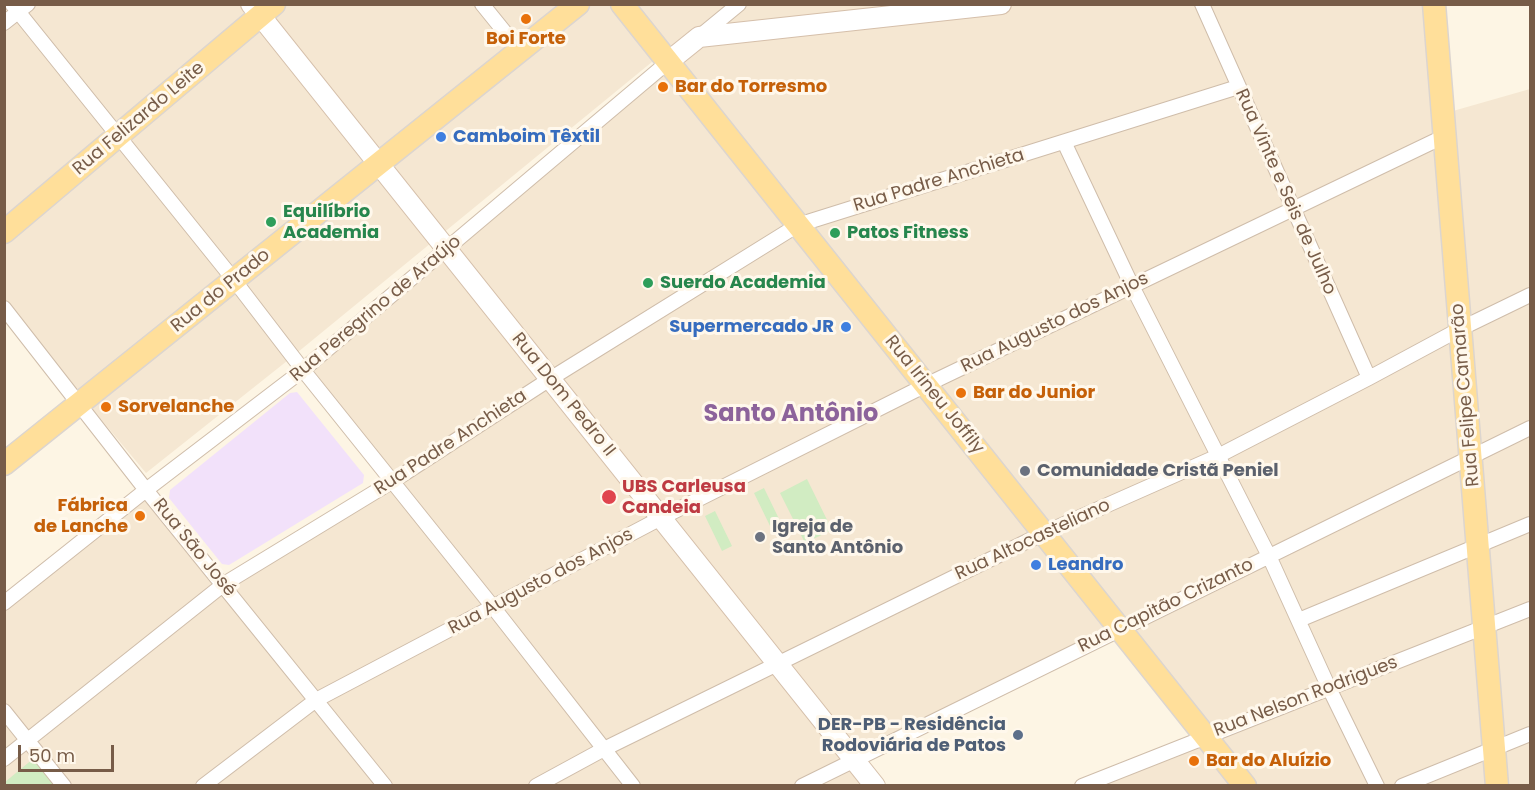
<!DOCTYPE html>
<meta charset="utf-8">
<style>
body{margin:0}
#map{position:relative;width:1535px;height:790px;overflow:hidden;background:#fdf5e4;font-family:Poppins,sans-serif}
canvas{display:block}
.frame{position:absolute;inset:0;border:6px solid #775c48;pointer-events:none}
.scale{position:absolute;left:18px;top:745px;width:96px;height:27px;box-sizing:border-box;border:3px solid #775c48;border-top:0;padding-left:8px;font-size:18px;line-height:21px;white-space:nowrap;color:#775c48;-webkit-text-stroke:4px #fff8ec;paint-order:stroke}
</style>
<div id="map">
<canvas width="1535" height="790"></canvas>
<div class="frame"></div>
<div class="scale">50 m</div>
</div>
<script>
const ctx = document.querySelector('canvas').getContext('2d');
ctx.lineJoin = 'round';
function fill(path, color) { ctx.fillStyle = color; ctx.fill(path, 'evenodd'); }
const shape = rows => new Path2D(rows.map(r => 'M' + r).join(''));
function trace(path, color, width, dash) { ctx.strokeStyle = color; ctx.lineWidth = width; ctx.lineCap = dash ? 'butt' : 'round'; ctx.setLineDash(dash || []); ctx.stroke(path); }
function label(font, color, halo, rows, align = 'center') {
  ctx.font = font + ' Poppins,sans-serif'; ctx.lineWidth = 6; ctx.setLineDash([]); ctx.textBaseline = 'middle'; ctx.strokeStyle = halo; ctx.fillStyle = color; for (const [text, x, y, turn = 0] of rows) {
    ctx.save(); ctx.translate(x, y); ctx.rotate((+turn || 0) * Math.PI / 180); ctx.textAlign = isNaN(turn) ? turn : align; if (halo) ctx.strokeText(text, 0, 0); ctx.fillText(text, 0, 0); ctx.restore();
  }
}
const residential = shape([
 [21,4,575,5,80,404,5,310,4,18],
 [1032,4,1434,5,1497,785,1082,785,1205,737,1120,629,854,759,875,785,5,786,5,601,145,486,224,584,391,476,300,361,699,37],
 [585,5,911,5,691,30,287,361,146,473,89,405],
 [1530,89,1530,785,1502,785,1446,113]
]);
const education = shape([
 [297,392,364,475,363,483,229,565,222,564,169,498,170,490,290,393]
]);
const green = shape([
 [807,479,832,530,805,543,780,493],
 [764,488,781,523,771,528,754,493],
 [715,511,732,546,722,551,705,516],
 [39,754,64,786,5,786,5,782]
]);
const street = shape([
 [12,4,234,280,303,370,493,607,633,786],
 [482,4,520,51],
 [1202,4,1369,378],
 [4,23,28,4],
 [699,37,739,4],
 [1064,142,1132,286,1269,556,1329,688,1377,786],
 [4,308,146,490,385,786],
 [4,603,146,490,303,370,668,62],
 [1299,620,1530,524],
 [4,711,64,786],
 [4,759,224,584,393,481,550,379,798,225,1238,87],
 [203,786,316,700,661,518,926,385,1445,136],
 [536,786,604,749,1044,533,1218,456,1369,378,1460,329,1530,295],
 [802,786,1530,428],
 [1082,786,1530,609],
 [1402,786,1530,734]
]);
const secondary = shape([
 [251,4,875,786],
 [668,62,699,37,1001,4]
]);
const primary = shape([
 [622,4,1245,786],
 [1434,4,1497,786],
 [4,232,274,4],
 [4,464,578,4]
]);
const markers = [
 [526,19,6,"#e8710a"],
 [663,87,6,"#e8710a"],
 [441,137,6,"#3f7fe0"],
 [271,222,6,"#2e9e5b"],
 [835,233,6,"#2e9e5b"],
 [648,283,6,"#2e9e5b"],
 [846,327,6,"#3f7fe0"],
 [961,393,6,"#e8710a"],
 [106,407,6,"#e8710a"],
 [1025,471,6,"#6b7280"],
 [609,497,8,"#e0444e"],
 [140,516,6,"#e8710a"],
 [760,537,6,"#6b7280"],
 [1036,565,6,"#3f7fe0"],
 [1018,735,6,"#5c6f8a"],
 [1194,761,6,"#e8710a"]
];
const foodNames = [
 ["Boi Forte",526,39,"center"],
 ["Bar do Torresmo",675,87],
 ["Bar do Junior",973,393],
 ["Sorvelanche",118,407],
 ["Fábrica",128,506,"right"],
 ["de Lanche",128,527,"right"],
 ["Bar do Aluízio",1206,761]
];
const streetNames = [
 ["Rua Felizardo Leite",139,119,-40],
 ["Rua Padre Anchieta",939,181,-17],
 ["Rua Vinte e Seis de Julho",1285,192,66],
 ["Rua do Prado",221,291,-39],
 ["Rua Peregrino de Araújo",376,309,-40],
 ["Rua Augusto dos Anjos",1055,323,-26],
 ["Rua Dom Pedro II",563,395,51],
 ["Rua Irineu Joffily",934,395,51],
 ["Rua Felipe Camarão",1466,395,-95],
 ["Rua Padre Anchieta",451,443,-33],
 ["Rua Altocasteliano",1033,540,-25],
 ["Rua São José",194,548,51],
 ["Rua Augusto dos Anjos",541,582,-28],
 ["Rua Capitão Crizanto",1166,606,-26],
 ["Rua Nelson Rodrigues",1306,697,-21]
];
const shopNames = [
 ["Camboim Têxtil",453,137],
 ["Supermercado JR",834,327,"right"],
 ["Leandro",1048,565]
];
const leisureNames = [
 ["Equilíbrio",283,212],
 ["Academia",283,233],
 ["Patos Fitness",847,233],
 ["Suerdo Academia",660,283]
];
const worshipNames = [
 ["Comunidade Cristã Peniel",1037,471],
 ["Igreja de",772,527],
 ["Santo Antônio",772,548]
];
const healthNames = [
 ["UBS Carleusa",622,487],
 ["Candeia",622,508]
];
const serviceNames = [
 ["DER-PB - Residência",1006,725],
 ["Rodoviária de Patos",1006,746]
];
const districtNames = [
 ["Santo Antônio",791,415]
];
fill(residential, '#f5e7d2');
fill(education, '#f2e1fa');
fill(green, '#d1ecc2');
trace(street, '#cfbdaa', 16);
trace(secondary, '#d5bfaa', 22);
trace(primary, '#dcd5cf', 25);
trace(street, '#fff', 14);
trace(secondary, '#fff', 20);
trace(primary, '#ffdf9a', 22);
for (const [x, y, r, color] of markers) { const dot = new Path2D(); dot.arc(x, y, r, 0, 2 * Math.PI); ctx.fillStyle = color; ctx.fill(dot); trace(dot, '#fff8ec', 2); }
label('bold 18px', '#c56008', '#fff8ec', foodNames, 'left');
label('18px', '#775c48', '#fff8ec', streetNames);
label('bold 18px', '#366cbe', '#fff8ec', shopNames, 'left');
label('bold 18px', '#27864d', '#fff8ec', leisureNames, 'left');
label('bold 18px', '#5b616d', '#fff8ec', worshipNames, 'left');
label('bold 18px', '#be3a42', '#fff8ec', healthNames, 'left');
label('bold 18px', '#4e5e75', '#fff8ec', serviceNames, 'right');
label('bold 24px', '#8c639b', '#fff8ec', districtNames);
</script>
